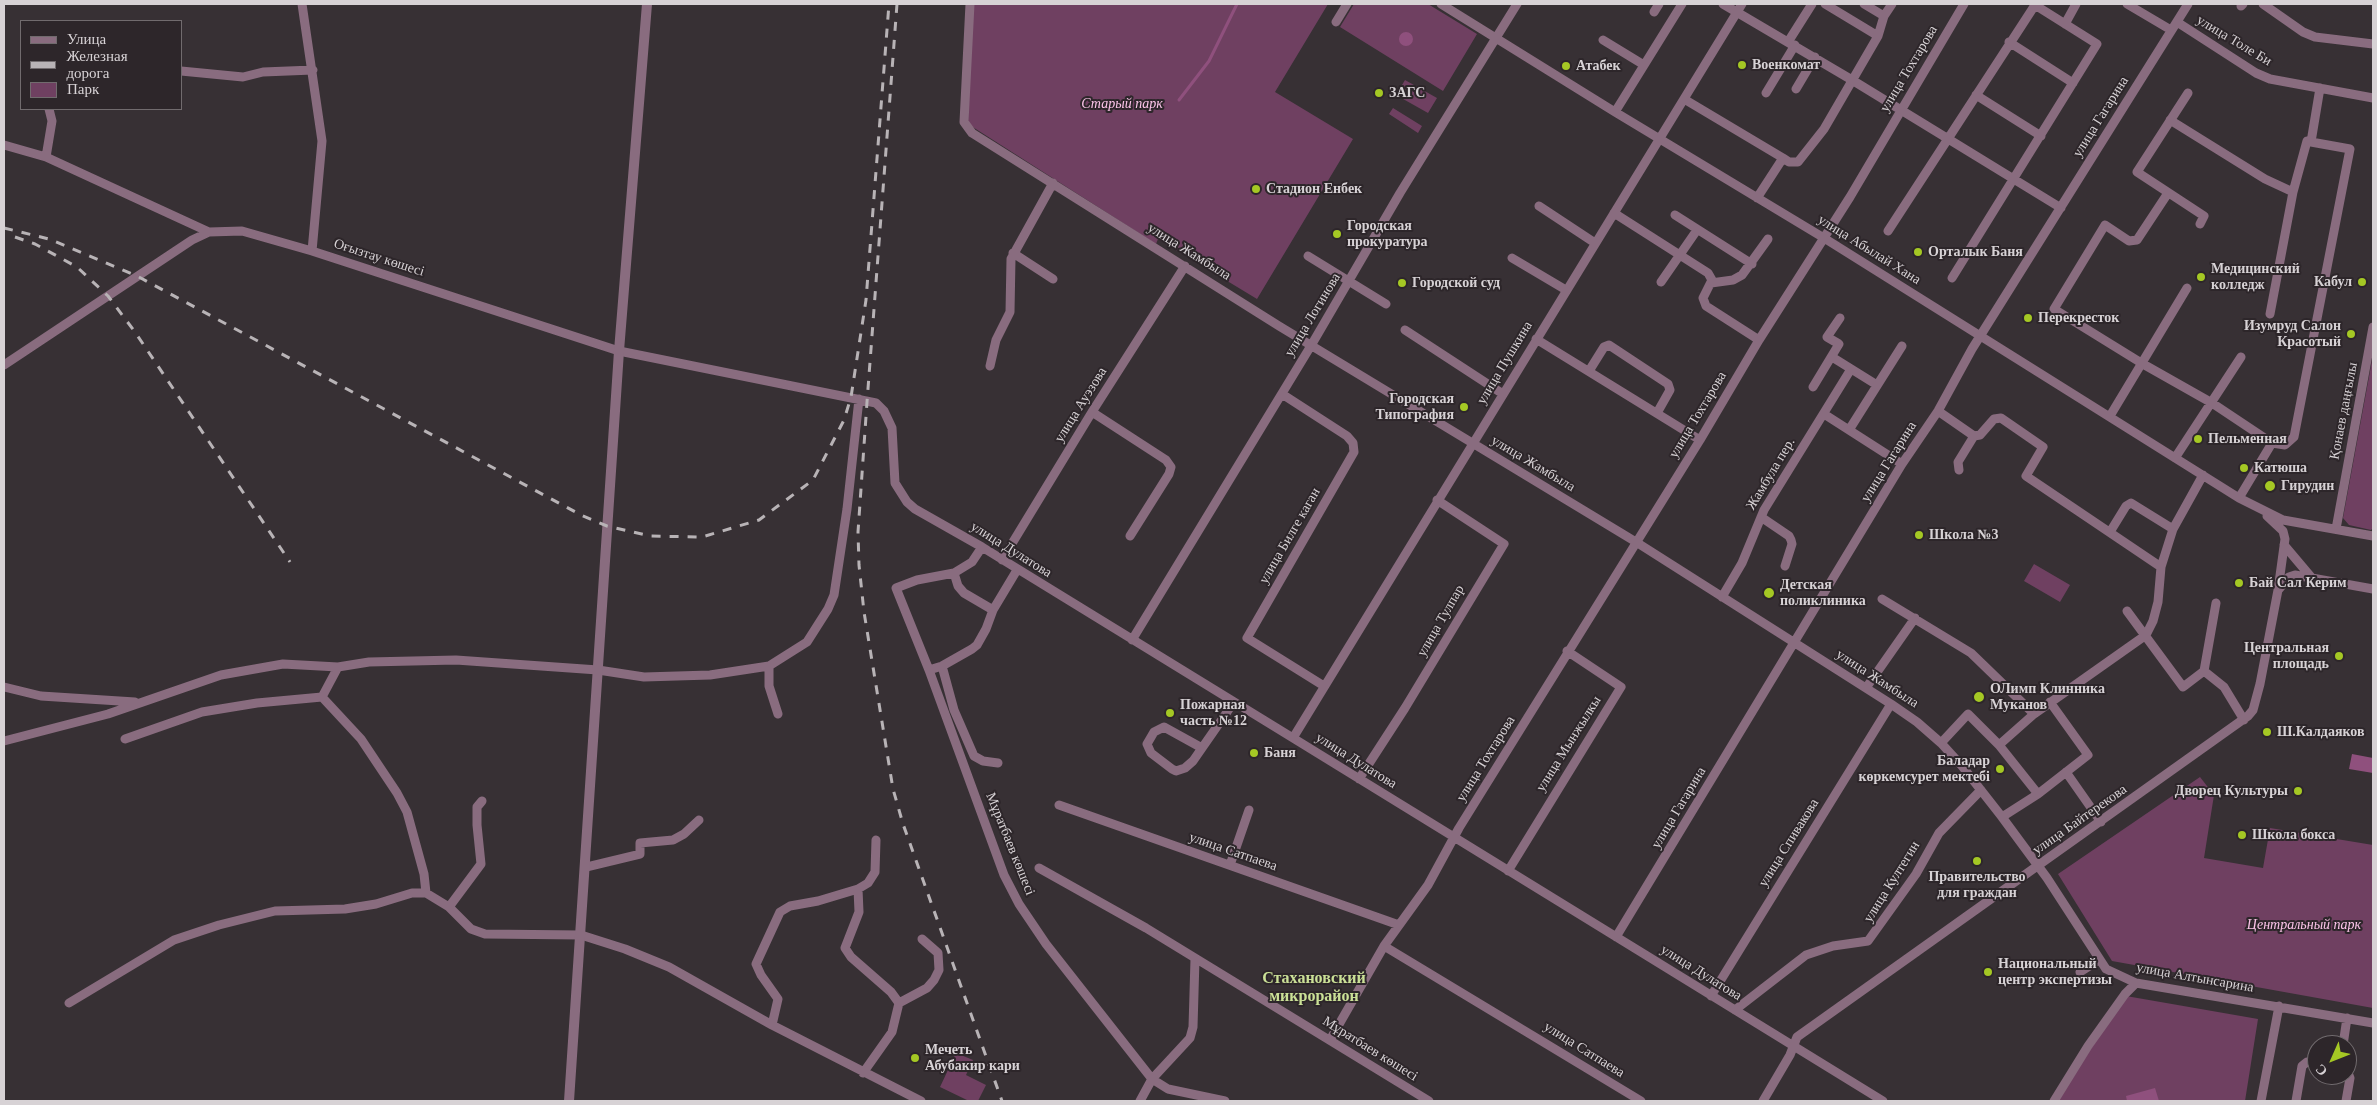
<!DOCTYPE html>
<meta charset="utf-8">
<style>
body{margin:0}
#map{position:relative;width:2377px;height:1105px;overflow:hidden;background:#373034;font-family:Georgia,serif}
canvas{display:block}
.frame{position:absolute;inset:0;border:5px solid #d7d2d5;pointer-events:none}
.legend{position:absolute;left:20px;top:20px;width:162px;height:90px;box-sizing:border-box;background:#2d262a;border:1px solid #716b6e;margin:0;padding:6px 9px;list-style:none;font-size:15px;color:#d7d2d5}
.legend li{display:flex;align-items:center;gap:10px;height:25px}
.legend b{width:25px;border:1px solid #716b6e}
.north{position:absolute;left:2307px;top:1035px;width:50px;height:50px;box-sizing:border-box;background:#2d262a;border:1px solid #716b6e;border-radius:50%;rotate:226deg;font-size:14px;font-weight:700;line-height:20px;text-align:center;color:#d7d2d5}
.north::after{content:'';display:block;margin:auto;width:18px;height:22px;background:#a5c824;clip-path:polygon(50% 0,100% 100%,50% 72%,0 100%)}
</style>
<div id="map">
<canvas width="2377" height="1105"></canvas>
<div class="frame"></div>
<ul class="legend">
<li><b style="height:6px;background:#896c7f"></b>Улица</li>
<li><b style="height:6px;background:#b8b3b6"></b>Железная дорога</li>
<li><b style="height:14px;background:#6f4061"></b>Парк</li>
</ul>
<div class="north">С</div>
</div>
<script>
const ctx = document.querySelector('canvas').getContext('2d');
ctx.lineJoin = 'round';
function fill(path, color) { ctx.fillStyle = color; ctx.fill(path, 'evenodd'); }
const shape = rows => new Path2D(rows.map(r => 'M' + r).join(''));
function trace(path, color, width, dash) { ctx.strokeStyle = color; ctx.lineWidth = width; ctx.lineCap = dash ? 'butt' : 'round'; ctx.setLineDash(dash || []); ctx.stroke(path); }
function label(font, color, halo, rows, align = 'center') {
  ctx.font = font + ' Georgia,serif'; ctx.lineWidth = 4; ctx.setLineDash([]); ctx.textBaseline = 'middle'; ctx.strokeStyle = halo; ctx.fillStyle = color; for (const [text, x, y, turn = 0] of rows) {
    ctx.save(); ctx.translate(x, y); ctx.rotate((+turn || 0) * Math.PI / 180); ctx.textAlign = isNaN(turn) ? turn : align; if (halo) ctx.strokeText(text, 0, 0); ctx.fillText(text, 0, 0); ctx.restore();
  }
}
const green = shape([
 [972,4,1328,4,1275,92,1353,139,1257,299,1158,239,1156,244,968,124],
 [1354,4,1428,4,1477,34,1443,91,1340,27],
 [1405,80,1437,98,1428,113,1396,95],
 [1393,108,1422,126,1418,133,1389,114],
 [2373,355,2373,528,2371,530,2349,525,2343,518],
 [2034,564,2070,585,2060,602,2024,581],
 [2200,777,2214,795,2204,858,2263,868,2270,828,2373,845,2373,1008,2112,961,2058,874],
 [2126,996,2258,1019,2245,1101,2056,1101],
 [956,1053,973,1060,966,1075,986,1085,978,1101,969,1101,940,1087]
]);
const water = shape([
 '1399 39a7 7 0 1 1 14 0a7 7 0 1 1-14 0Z',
 [2352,754,2373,758,2373,773,2349,769],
 [2155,1088,2159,1101,2127,1101,2126,1096]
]);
const stream = shape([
 [1179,100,1209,61,1237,4]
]);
const minor = shape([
 [302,4,322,141,312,251],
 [970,4,964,122,972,133,1279,326,1636,542,1891,704,1917,722,1941,743,1962,766,2002,817,2047,878,2106,969,2136,983,2373,1023],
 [1441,4,1615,112,1824,238,2239,498,2283,520,2373,536],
 [1723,4,1852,80,2061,208],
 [1825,4,1878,36],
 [1864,4,1884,16],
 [2127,4,2171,30],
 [2263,4,2303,32,2315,37,2373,44],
 [2241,6,2243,4],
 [1654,12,1659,4],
 [1336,22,1347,4],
 [2177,22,2256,73,2270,79,2373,98],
 [2065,24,2076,4],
 [1603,40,1644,65],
 [1788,42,1812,4],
 [2009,42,2073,83],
 [181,71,243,77,263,72,313,70],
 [1796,89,1815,57],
 [1766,93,1795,45],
 [2188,93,2137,172,2204,216,2200,224],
 [1976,95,2041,136],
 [1684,99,1783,158,1789,162,1798,162,1824,129,1878,36,1884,16,1892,4],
 [1615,112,1682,4],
 [2170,120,2265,179,2293,192],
 [4,145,46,157,209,232],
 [46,157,52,121,49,109],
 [2168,193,2137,240,2129,241,2105,225,2054,309,2143,364,2212,403,2272,443,2285,445,2294,437,2350,149,2311,142,2320,88],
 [1757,198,1783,158],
 [1539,206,1595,243],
 [1614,213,1708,273,1712,280,1703,298,1706,306,1759,340],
 [1675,215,1752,264],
 [1888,231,2035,5,2097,44,1952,278],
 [1013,253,1053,279],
 [1308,256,1386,304],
 [1512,258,1566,290],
 [1661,282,1697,230],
 [1711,283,1733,280,1742,275,1768,239],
 [2270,314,2293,192,2307,141],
 [1405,330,1503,394],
 [1536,339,1700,440],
 [1832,357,1877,385],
 [4,365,192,240,209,232,242,231,312,251,619,351,876,403,884,411,892,428,895,483,907,502,915,509,982,547,1293,738,1883,1101],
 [990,366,996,340,1010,312,1011,259,1053,183],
 [1589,371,1604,347,1609,345,1668,384,1670,390,1657,413],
 [1813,387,1839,344,1827,337,1840,318],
 [1282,394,1347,436,1353,443,1354,452,1247,638,1324,686],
 [1938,411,1974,436],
 [1092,412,1166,460,1171,467,1169,474,1130,536],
 [1824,414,1902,464],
 [2110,416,2187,288],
 [1849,430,1902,346],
 [2175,458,2241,357],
 [1959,470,1958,462,1974,436,1980,435,1994,419,2001,418,2043,447,2026,476,2161,567],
 [2239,498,2272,443],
 [1761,517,1789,536,1791,540,1792,544,1785,566],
 [2336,529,2373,327],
 [2110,532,2126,506,2131,503,2173,529],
 [2284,545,2311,577],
 [982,547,972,562,954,573,917,580,896,588,929,670,1004,875,1019,904,1046,944,1152,1079,1168,1089,1225,1101],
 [1002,560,1092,412,1185,266],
 [954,573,958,586,964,593,993,610],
 [2279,589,2289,577,2295,575,2373,589],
 [1722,597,1742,563,1764,510,1851,369],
 [1882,599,1971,653,2034,714],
 [2127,611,2183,687,2204,671,2216,603],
 [1132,640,1312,344,1400,193,1517,4],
 [769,666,769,686,778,714],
 [942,666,954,710,974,756,983,761,998,763],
 [929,670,942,666,972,649,977,645,986,629,993,610,1017,570],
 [2204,671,2224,687,2244,720],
 [4,687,41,696,135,702],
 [1866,688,1915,618],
 [322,697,361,739,397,793,407,812,424,874,426,893],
 [322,697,338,667],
 [1293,738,1742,4],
 [125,739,202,712,257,703,322,697],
 [4,741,108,714,221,675,283,664,338,667,369,662,456,660,598,670,644,677,710,675,769,666,807,642,828,609,834,595,847,509,859,399],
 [1941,743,1968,714,1999,745,2038,794],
 [1999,745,2034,714,2146,635,2153,621,2158,602,2161,567,2173,529,2203,475],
 [1202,748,1164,727,1154,732,1147,744,1151,753,1172,769,1176,771,1185,768,1193,761,1202,748,1225,715,1233,703],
 [2066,772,2101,822],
 [1359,779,1405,708,1504,544,1437,500],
 [1059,805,1399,925],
 [2002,817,2038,794,2088,755,2050,702],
 [1230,865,1249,810],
 [586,867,640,854,640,843,673,840,684,834,699,820],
 [1039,868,1146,928,1429,1101],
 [1508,871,1621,687,1567,651],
 [858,889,859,912,845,948,851,957,891,992,899,1003,892,1032,863,1073],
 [449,907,481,864,477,825,477,807,482,801],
 [1616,937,1902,464,1938,411,1972,349,2188,4],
 [1384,946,1641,1101],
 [2080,972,2099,960],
 [1711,996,1891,704],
 [69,1003,174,940,219,925,275,911,345,909,376,904,412,893,426,893,449,907,471,929,485,934,581,935,625,949,669,967,772,1025,921,1101],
 [899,1003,927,988,934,980,939,970,938,953,922,939],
 [1735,1010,1806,955,1833,946,1868,941,1916,874,1939,833,1981,790],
 [772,1025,778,999,761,975,756,964,780,912,790,906,818,901,858,889,868,883,875,872,876,840],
 [1330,1040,1384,946,1428,885,1459,828,1700,440,1759,340,1850,197,1964,4],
 [2343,1045,2347,1018],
 [1140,1101,1152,1079,1190,1038,1193,1027,1195,959],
 [1763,1101,1790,1055,1797,1037,2248,716,2253,710,2260,684,2278,590,2285,539,2283,531,2267,516],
 [2054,1101,2088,1046,2125,994,2136,983],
 [2261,1101,2279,1006],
 [2296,1101,2302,1066,2307,1062,2317,1062],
 [2346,1101,2350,1078,2347,1070]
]);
const tertiary = shape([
 [569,1101,619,351,647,4]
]);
const rail = shape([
 [897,4,867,402,858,532,859,565,864,612,893,789,903,824,1002,1101],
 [4,228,49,239,137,276,581,515,607,526,650,536,702,537,759,520,813,480,844,420,851,397,866,300,889,4],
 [15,237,35,244,77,267,108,296,135,332,290,562]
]);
const markers = [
 [1742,65,5,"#a5c824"],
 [1566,66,5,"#a5c824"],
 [1379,93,5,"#a5c824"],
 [1256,189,5,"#a5c824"],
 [1337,234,5,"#a5c824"],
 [1918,252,5,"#a5c824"],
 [2201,277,5,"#a5c824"],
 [2362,282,5,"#a5c824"],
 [1402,283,5,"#a5c824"],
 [2028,318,5,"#a5c824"],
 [2351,334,5,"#a5c824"],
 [1464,407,5,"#a5c824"],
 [2198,439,5,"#a5c824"],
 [2244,468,5,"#a5c824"],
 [2270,486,6,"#a5c824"],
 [1919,535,5,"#a5c824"],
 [2239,583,5,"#a5c824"],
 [1769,593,6,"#a5c824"],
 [2339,656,5,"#a5c824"],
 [1979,697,6,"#a5c824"],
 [1170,713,5,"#a5c824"],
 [2267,732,5,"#a5c824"],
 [1254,753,5,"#a5c824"],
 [2000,769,5,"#a5c824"],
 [2298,791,5,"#a5c824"],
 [2242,835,5,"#a5c824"],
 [1977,861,5,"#a5c824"],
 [1988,972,5,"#a5c824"],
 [915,1058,5,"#a5c824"]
];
const streetNames = [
 ["улица Толе Би",2234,41,31],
 ["улица Тохтарова",1909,69,-59],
 ["улица Гагарина",2101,117,-58],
 ["улица Абылай Хана",1869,250,32],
 ["улица Жамбыла",1189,252,32],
 ["Оғызтау көшесі",379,258,18],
 ["улица Логинова",1313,315,-59],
 ["улица Пушкина",1505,363,-59],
 ["улица Ауэзова",1081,405,-58],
 ["Қонаев даңғылы",2344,411,-79],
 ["улица Тохтарова",1698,415,-59],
 ["улица Гагарина",1889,462,-58],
 ["улица Жамбыла",1533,464,31],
 ["Жамбула пер.",1771,474,-59],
 ["улица Билге каган",1290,536,-60],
 ["улица Дулатова",1011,550,32],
 ["улица Тулпар",1441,621,-60],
 ["улица Жамбыла",1877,679,33],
 ["улица Мынжылкы",1569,744,-58],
 ["улица Тохтарова",1486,759,-58],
 ["улица Дулатова",1356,761,32],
 ["улица Гагарина",1679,808,-59],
 ["улица Байтерекова",2080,820,-35],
 ["улица Спивакова",1789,843,-58],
 ["Мұратбаев көшесі",1010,844,68],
 ["улица Сатпаева",1233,852,19],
 ["улица Култегин",1892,882,-58],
 ["улица Дулатова",1701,973,32],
 ["улица Алтынсарина",2195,978,10],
 ["Мұратбаев көшесі",1370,1049,32],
 ["улица Сатпаева",1584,1050,32]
];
const poiNames = [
 ["Военкомат",1752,65],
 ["Атабек",1576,66],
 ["ЗАГС",1389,93],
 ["Стадион Енбек",1266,189],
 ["Городская",1347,226],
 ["прокуратура",1347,242],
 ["Орталык Баня",1928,252],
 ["Медицинский",2211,269],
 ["колледж",2211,285],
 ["Кабул",2352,282,"right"],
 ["Городской суд",1412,283],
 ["Перекресток",2038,318],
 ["Изумруд Салон",2341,326,"right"],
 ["Красотый",2341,342,"right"],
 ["Городская",1454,399,"right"],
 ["Типография",1454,415,"right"],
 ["Пельменная",2208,439],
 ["Катюша",2254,468],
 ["Гирудин",2281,486],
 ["Школа №3",1929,535],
 ["Бай Сал Керим",2249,583],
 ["Детская",1780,585],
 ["поликлиника",1780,601],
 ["Центральная",2329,648,"right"],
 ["площадь",2329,664,"right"],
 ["ОЛимп Клинника",1990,689],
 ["Муканов",1990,705],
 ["Пожарная",1180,705],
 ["часть №12",1180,721],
 ["Ш.Калдаяков",2277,732],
 ["Баня",1264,753],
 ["Баладар",1990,761,"right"],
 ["көркемсурет мектебі",1990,777,"right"],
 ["Дворец Культуры",2288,791,"right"],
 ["Школа бокса",2252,835],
 ["Правительство",1977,877,"center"],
 ["для граждан",1977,893,"center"],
 ["Национальный",1998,964],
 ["центр экспертизы",1998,980],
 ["Мечеть",925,1050],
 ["Абубакир кари",925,1066]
];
const parkNames = [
 ["Старый парк",1122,104],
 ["Центральный парк",2304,925]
];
const quarterNames = [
 ["Стахановский",1314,979],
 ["микрорайон",1314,997]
];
fill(green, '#6f4061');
fill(water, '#8f507d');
trace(stream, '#8f507d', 3);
trace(minor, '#896c7f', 9);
trace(tertiary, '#896c7f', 10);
trace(rail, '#b8b3b6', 3, [9, 9]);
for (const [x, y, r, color] of markers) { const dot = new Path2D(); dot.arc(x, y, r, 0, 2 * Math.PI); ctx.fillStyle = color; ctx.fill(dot); trace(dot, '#2d262a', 2); }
label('14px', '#d7d2d5', '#2d262a', streetNames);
label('bold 14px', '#d7d2d5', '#2d262a', poiNames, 'left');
label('italic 14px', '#fbc3e8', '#2d262a', parkNames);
label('bold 16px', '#cbe197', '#2d262a', quarterNames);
</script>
